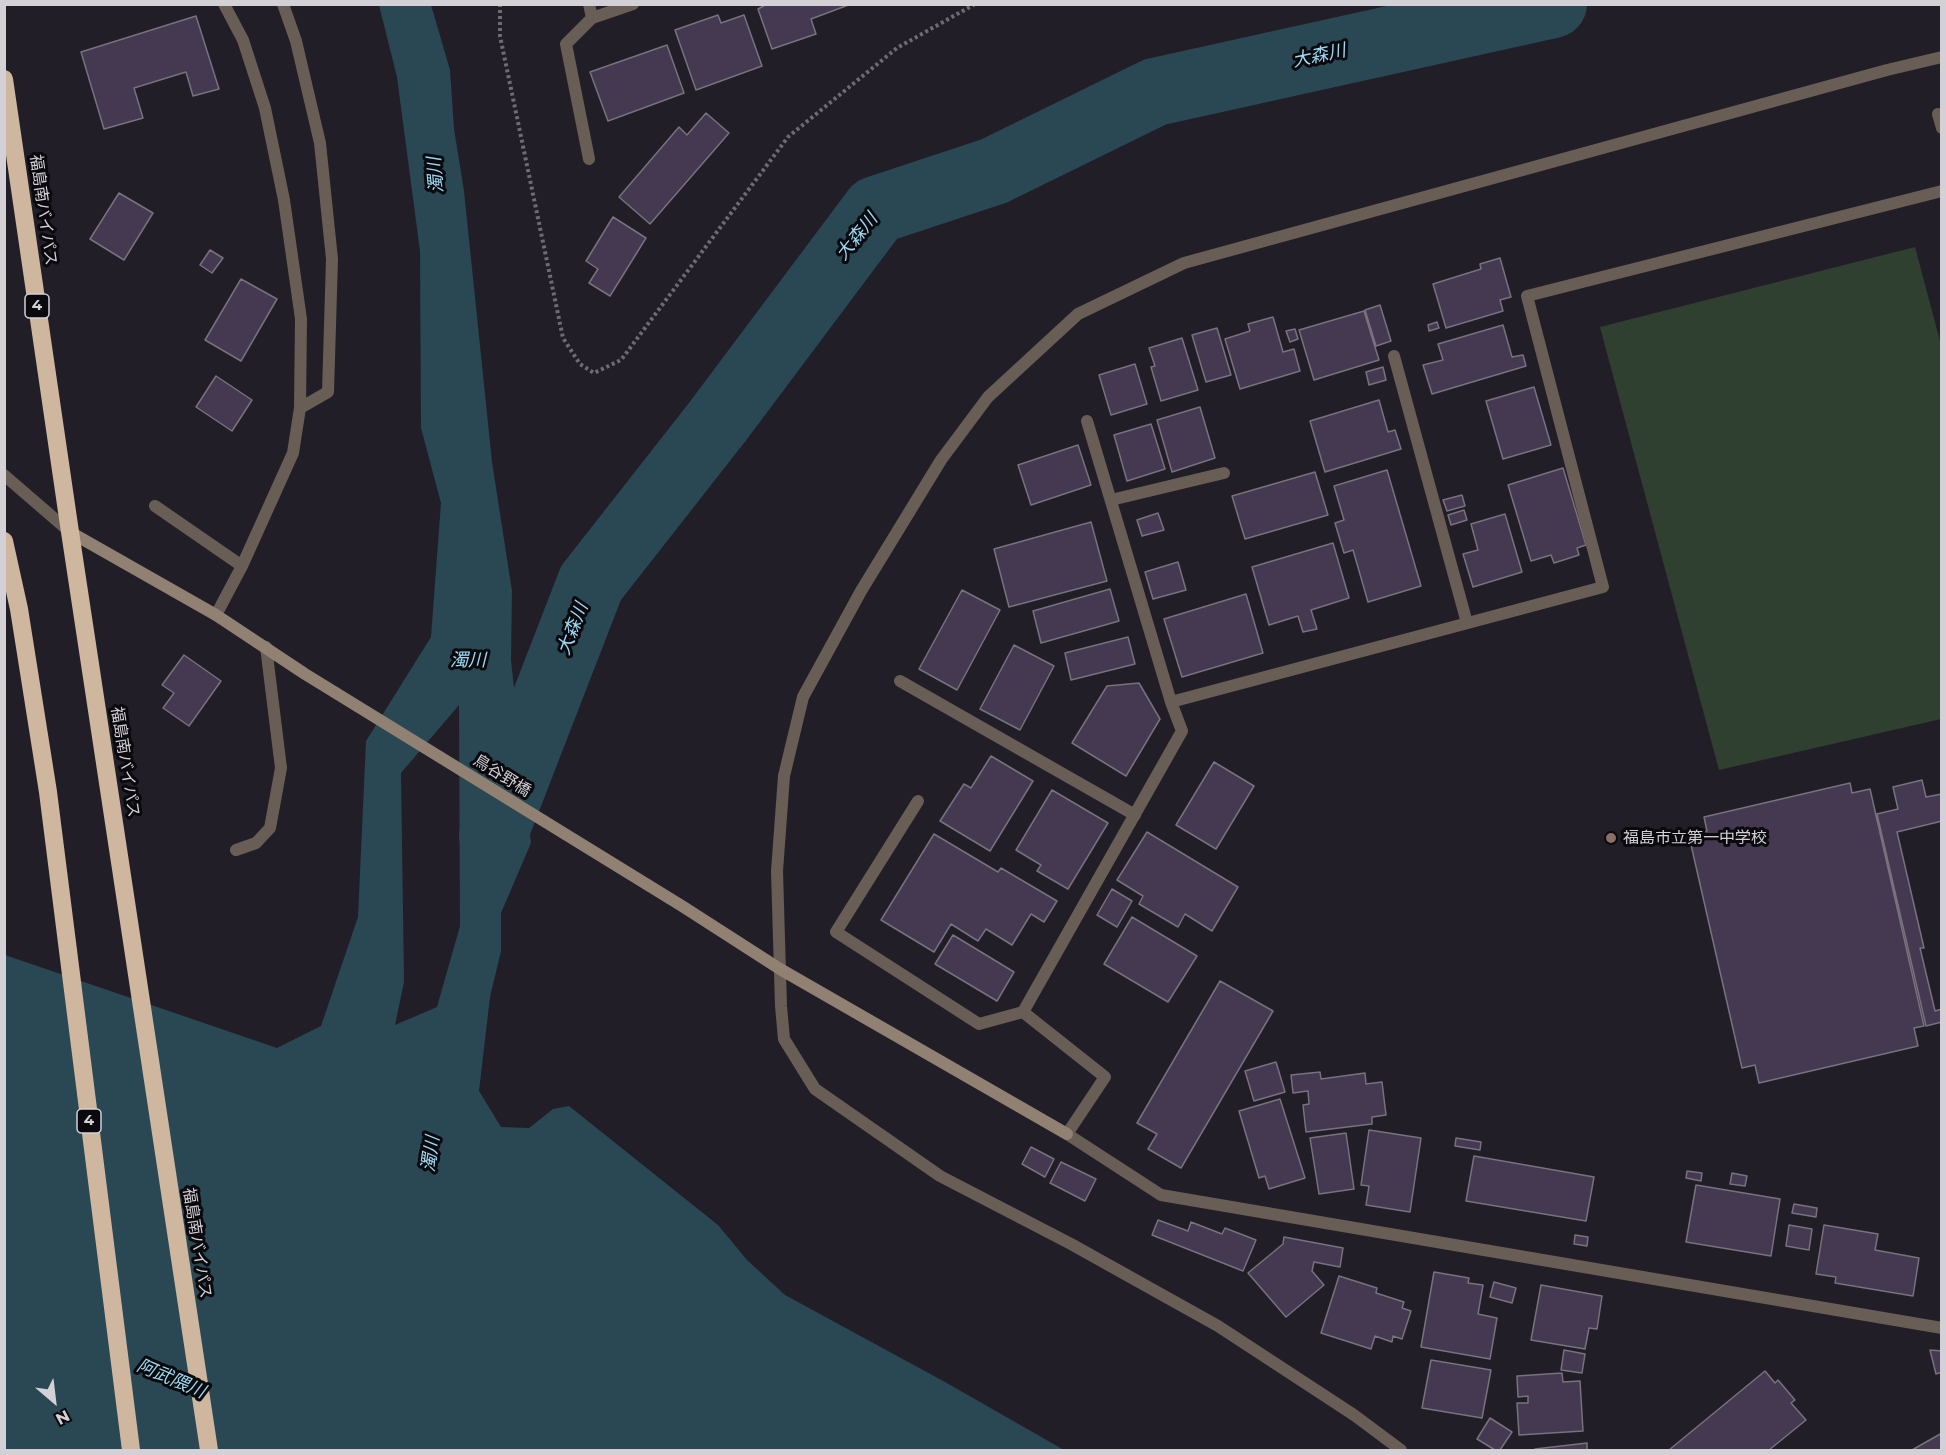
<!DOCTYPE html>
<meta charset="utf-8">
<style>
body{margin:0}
#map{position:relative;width:1946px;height:1455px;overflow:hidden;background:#221e27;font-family:Montserrat,sans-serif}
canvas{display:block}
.frame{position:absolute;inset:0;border:6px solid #d3d0d6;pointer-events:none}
.north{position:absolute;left:24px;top:1371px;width:60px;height:60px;-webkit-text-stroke:4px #0a090d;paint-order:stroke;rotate:152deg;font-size:16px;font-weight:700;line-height:24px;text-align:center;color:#d3d0d6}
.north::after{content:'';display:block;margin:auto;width:21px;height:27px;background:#d3d0d6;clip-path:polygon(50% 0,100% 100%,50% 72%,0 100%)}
</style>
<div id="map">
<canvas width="1946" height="1455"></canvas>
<div class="frame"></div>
<div class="north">N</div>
</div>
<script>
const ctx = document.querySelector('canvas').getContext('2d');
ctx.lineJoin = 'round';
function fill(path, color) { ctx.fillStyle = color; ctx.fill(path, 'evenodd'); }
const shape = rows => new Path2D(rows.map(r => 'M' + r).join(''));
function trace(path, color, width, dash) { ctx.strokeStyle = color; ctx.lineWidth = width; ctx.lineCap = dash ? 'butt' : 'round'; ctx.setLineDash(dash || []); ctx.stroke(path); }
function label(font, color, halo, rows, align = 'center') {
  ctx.font = font + ' Montserrat,"Noto Sans JP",sans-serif'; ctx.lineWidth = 6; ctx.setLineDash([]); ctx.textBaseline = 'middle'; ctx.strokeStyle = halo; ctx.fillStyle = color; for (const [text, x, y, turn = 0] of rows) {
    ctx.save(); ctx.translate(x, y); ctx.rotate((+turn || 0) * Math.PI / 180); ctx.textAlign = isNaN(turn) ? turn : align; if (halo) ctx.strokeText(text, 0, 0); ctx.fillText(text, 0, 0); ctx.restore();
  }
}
const green = shape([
 [1915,247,1941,345,1941,719,1719,770,1600,327]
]);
const water = shape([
 [379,5,431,5,450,70,454,129,464,191,492,462,512,591,511,660,531,843,501,913,501,951,490,997,479,1091,501,1127,529,1128,553,1109,569,1106,718,1225,747,1260,785,1295,945,1382,1064,1450,5,1450,5,955,277,1048,321,1026,358,917,366,741,431,637,441,503,421,428,420,251,397,77],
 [459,705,460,926,437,1007,395,1025,404,982,401,773]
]);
const river = shape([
 [493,836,591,583,718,421,876,210,994,171,1155,92,1553,4]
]);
const building = shape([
 [767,4,851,4,811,19,816,34,772,49,758,9,767,4],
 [718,15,721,23,744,15,762,66,696,90,675,30,718,15],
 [196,16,219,89,193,96,186,72,134,88,143,118,104,129,81,52,196,16],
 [667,45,684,93,608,121,590,72,667,45],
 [706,113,729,133,650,224,619,197,679,127,687,135,706,113],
 [119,193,153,213,124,260,90,239,119,193],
 [613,217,646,238,610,296,589,283,598,269,586,261,613,217],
 [210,250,223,258,212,273,200,265,210,250],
 [1500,258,1511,297,1500,300,1503,311,1446,328,1433,284,1481,269,1480,264,1500,258],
 [241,279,277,299,241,361,205,340,241,279],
 [1380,305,1391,341,1376,346,1365,310,1380,305],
 [1364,311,1379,360,1314,380,1299,330,1364,311],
 [1273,317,1283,352,1294,349,1300,371,1240,389,1225,339,1250,331,1248,324,1273,317],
 [1437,322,1439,328,1429,331,1428,325,1437,322],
 [1503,325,1512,357,1523,355,1526,366,1432,394,1423,365,1443,360,1438,344,1503,325],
 [1217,328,1231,375,1206,382,1192,335,1217,328],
 [1295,329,1298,339,1290,342,1286,331,1295,329],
 [1182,338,1198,390,1161,401,1151,367,1155,366,1149,348,1182,338],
 [1135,364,1147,404,1111,415,1099,375,1135,364],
 [1383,367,1386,380,1369,385,1366,372,1383,367],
 [216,376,252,400,232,431,196,407,216,376],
 [1534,387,1551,445,1503,459,1486,401,1534,387],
 [1379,400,1388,432,1395,430,1401,449,1325,472,1310,421,1379,400],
 [1200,407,1215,458,1172,472,1157,420,1200,407],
 [1151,424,1165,469,1127,481,1114,435,1151,424],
 [1078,445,1091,485,1031,505,1018,465,1078,445],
 [1563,468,1586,545,1577,548,1579,555,1554,563,1551,555,1531,561,1508,485,1563,468],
 [1387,470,1421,586,1368,602,1353,550,1344,553,1335,523,1344,520,1334,486,1387,470],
 [1315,472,1328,515,1245,539,1232,496,1315,472],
 [1462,495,1465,506,1447,511,1443,500,1462,495],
 [1464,510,1467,520,1451,525,1448,515,1464,510],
 [1158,513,1164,530,1142,536,1137,520,1158,513],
 [1505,514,1522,572,1473,587,1463,554,1478,550,1471,524,1505,514],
 [1091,522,1107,581,1009,607,994,549,1091,522],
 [1333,543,1349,598,1311,610,1317,629,1303,632,1298,616,1269,625,1252,567,1333,543],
 [1178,562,1186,590,1153,599,1145,572,1178,562],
 [1110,589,1119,621,1041,643,1033,611,1110,589],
 [962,590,1000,610,957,690,919,669,962,590],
 [1246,594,1263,653,1182,677,1164,619,1246,594],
 [1128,637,1135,664,1071,680,1065,653,1128,637],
 [1014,645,1054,666,1020,730,980,709,1014,645],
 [184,655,221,681,189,726,163,708,174,693,162,685,184,655],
 [1139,683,1160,719,1126,776,1072,743,1107,686,1139,683],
 [991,756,1033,781,990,851,940,821,964,784,971,788,991,756],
 [1214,762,1254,786,1216,849,1176,825,1214,762],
 [1922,780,1926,797,1942,794,1942,821,1897,832,1924,948,1920,948,1935,1011,1942,1009,1942,1022,1926,1026,1877,814,1898,809,1893,787,1922,780],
 [1850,783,1852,793,1870,789,1924,1026,1914,1028,1918,1046,1759,1083,1755,1065,1742,1068,1689,836,1707,831,1704,817,1850,783],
 [1052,790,1108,823,1068,889,1037,871,1041,865,1016,850,1052,790],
 [1147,832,1238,887,1212,931,1185,914,1178,927,1139,904,1143,896,1117,880,1147,832],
 [934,834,998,872,1001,868,1057,901,1044,922,1031,914,1012,945,986,929,978,941,951,924,934,952,881,920,934,834],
 [1112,889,1132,901,1117,927,1097,915,1112,889],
 [1132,917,1197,956,1168,1002,1104,964,1132,917],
 [953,935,1014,972,997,1001,935,964,953,935],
 [1220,981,1273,1011,1181,1168,1148,1149,1157,1134,1137,1123,1220,981],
 [1276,1062,1285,1092,1254,1101,1245,1071,1276,1062],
 [1320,1072,1321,1079,1365,1073,1366,1084,1382,1082,1386,1115,1372,1117,1372,1124,1306,1132,1303,1105,1309,1104,1308,1091,1293,1093,1291,1075,1320,1072],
 [1280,1099,1305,1178,1269,1189,1265,1176,1259,1178,1239,1111,1280,1099],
 [1369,1130,1421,1138,1410,1212,1366,1205,1369,1186,1361,1185,1369,1130],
 [1346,1133,1354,1189,1319,1194,1310,1138,1346,1133],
 [1456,1138,1481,1142,1480,1150,1455,1146,1456,1138],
 [1031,1147,1054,1159,1045,1177,1022,1164,1031,1147],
 [1474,1156,1594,1177,1586,1221,1466,1201,1474,1156],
 [1061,1162,1096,1179,1085,1201,1050,1183,1061,1162],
 [1687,1171,1702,1173,1701,1181,1686,1178,1687,1171],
 [1732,1173,1747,1176,1745,1186,1730,1184,1732,1173],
 [1696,1185,1780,1199,1771,1256,1686,1242,1696,1185],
 [1794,1204,1817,1208,1816,1217,1792,1213,1794,1204],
 [1158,1220,1188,1231,1191,1222,1222,1234,1225,1228,1256,1240,1243,1271,1152,1235,1158,1220],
 [1789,1225,1812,1229,1809,1250,1786,1246,1789,1225],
 [1824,1225,1878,1234,1875,1250,1919,1258,1913,1296,1835,1283,1836,1277,1816,1274,1824,1225],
 [1575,1235,1588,1237,1587,1246,1574,1244,1575,1235],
 [1284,1237,1343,1248,1340,1267,1314,1262,1312,1271,1324,1285,1286,1317,1248,1273,1283,1244,1284,1237],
 [1434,1272,1469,1278,1468,1283,1483,1285,1478,1314,1497,1318,1490,1359,1421,1347,1434,1272],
 [1339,1276,1377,1288,1376,1293,1404,1302,1402,1308,1411,1311,1402,1339,1393,1336,1392,1342,1375,1336,1371,1349,1321,1333,1339,1276],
 [1494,1282,1516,1288,1512,1303,1490,1297,1494,1282],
 [1541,1285,1602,1296,1597,1329,1589,1328,1585,1349,1531,1340,1541,1285],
 [1564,1350,1585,1354,1582,1373,1561,1370,1564,1350],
 [1930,1350,1942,1351,1942,1372,1936,1374,1930,1350],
 [1431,1360,1491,1370,1482,1418,1422,1408,1431,1360],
 [1765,1371,1775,1383,1778,1380,1795,1400,1791,1403,1806,1420,1769,1450,1669,1450,1765,1371],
 [1562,1373,1563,1382,1580,1381,1583,1431,1519,1435,1517,1403,1528,1403,1528,1396,1518,1397,1517,1376,1562,1373],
 [1490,1418,1512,1432,1500,1450,1495,1450,1477,1439,1490,1418],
 [1942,1433,1942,1450,1912,1450,1942,1433],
 [1587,1443,1587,1450,1535,1450,1535,1449,1587,1443]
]);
const path = shape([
 [500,4,500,36,563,338,580,364,594,373,621,360,788,137,897,48,975,4]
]);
const street = shape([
 [224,4,243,40,265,108,284,200,301,319,300,408,293,453,242,566],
 [283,4,296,41,320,143,332,259,328,392,300,408],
 [589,4,592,18,633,4],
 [1938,114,1942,128],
 [589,159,566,44,592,18],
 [1942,191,1527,296,1603,587,1171,702,1182,731,1023,1012,1105,1077,1067,1134,1161,1195,1942,1328],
 [1394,356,1467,623],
 [1087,421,1171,702],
 [4,475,70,532],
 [1111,500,1224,473],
 [155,506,242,566,216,615],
 [900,681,1135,815],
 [918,801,836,932,979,1024,1023,1012],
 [236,850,256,843,270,828,281,768,266,647],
 [1401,1450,1354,1415,1218,1326,1071,1244,940,1176,815,1089,784,1039,781,1006,777,871,784,776,803,697,861,591,941,460,988,397,1078,314,1184,263,1887,70,1942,57]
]);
const secondary = shape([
 [70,532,216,615,305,674,682,906,780,969,1067,1134]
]);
const highway = shape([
 [4,79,70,532,209,1450],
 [4,541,19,609,48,792,131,1450]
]);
const markers = [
 [1611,838,6,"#8d6e63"]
];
const shields = [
 [37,306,24],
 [89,1121,24]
];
const shieldNames = [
 ["4",37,306],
 ["4",89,1121]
];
const streetNames = [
 ["福島南バイパス",43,210,82],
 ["福島南バイパス",125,762,81],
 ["鳥谷野橋",502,776,32],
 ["福島南バイパス",197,1243,81]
];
const poiNames = [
 ["福島市立第一中学校",1623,838]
];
const waterNames = [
 ["大森川",1319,56,-12],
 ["濁川",436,175,-95],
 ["大森川",857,237,-51],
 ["大森川",573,629,-69],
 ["濁川",468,661],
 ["濁川",431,1154,-82],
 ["阿武隈川",171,1379,23]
];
fill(green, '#304030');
fill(water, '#294854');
trace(river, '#294854', 68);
fill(building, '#443950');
trace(building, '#77727d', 1.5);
trace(path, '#6f6b73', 4, [3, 3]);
trace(street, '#685e55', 12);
trace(secondary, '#918173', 12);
trace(highway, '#cfb69f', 18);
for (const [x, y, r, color] of markers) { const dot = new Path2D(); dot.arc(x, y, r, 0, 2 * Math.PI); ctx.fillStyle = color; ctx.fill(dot); trace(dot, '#0a090d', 2); }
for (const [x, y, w] of shields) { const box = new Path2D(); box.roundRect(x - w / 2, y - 12, w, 24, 4.5); ctx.fillStyle = '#0a090d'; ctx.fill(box); trace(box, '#d3d0d6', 1.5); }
label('bold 15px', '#d3d0d6', null, shieldNames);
label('16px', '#d3d0d6', '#0a090d', streetNames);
label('16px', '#d3d0d6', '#0a090d', poiNames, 'left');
label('italic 18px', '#9cdaf3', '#0a090d', waterNames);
</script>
